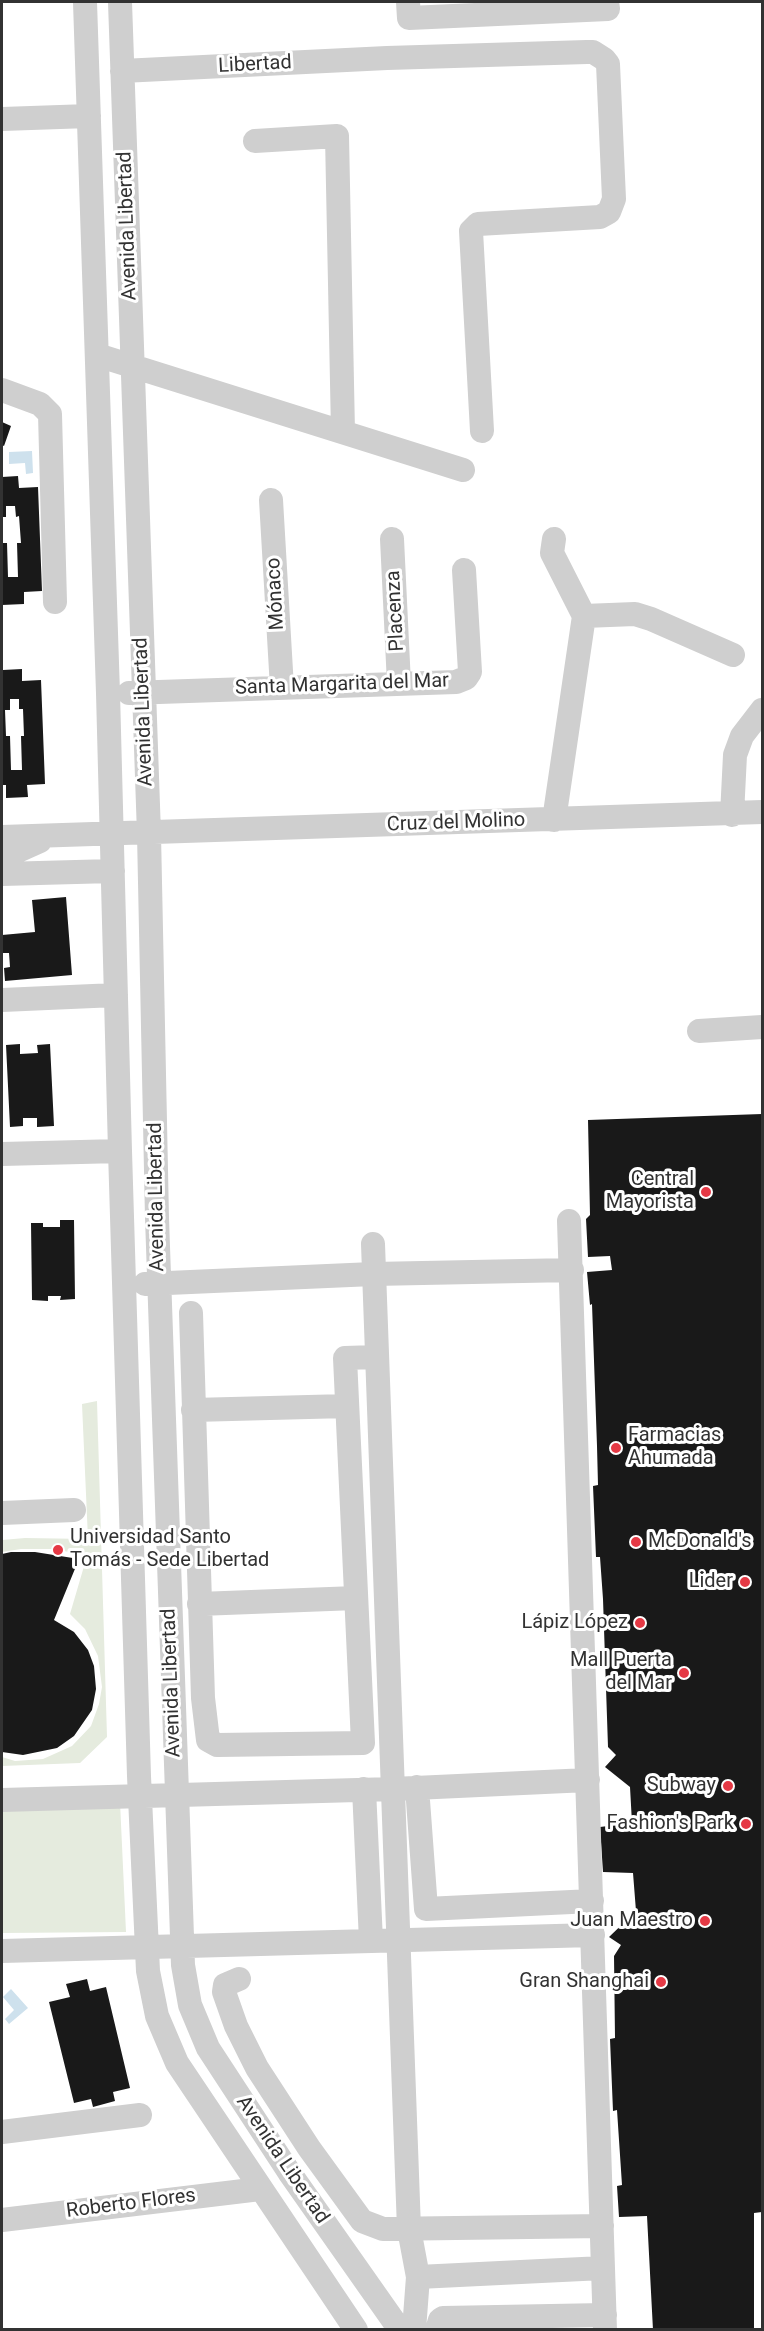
<!DOCTYPE html>
<meta charset="utf-8">
<style>
body{margin:0}
#map{position:relative;width:764px;height:2331px;overflow:hidden;background:#fff;font-family:Roboto,sans-serif}
canvas{display:block}
.frame{position:absolute;inset:0;border:3px solid #323232;pointer-events:none}
</style>
<div id="map">
<canvas width="764" height="2331"></canvas>
<div class="frame"></div>
</div>
<script>
const ctx = document.querySelector('canvas').getContext('2d');
ctx.lineJoin = 'round';
function fill(path, color) { ctx.fillStyle = color; ctx.fill(path, 'evenodd'); }
const shape = rows => new Path2D(rows.map(r => 'M' + r).join(''));
function trace(path, color, width, dash) { ctx.strokeStyle = color; ctx.lineWidth = width; ctx.lineCap = dash ? 'butt' : 'round'; ctx.setLineDash(dash || []); ctx.stroke(path); }
function label(font, color, halo, rows, align = 'center') {
  ctx.font = font + ' Roboto,sans-serif'; ctx.lineWidth = 6; ctx.setLineDash([]); ctx.textBaseline = 'middle'; ctx.strokeStyle = halo; ctx.fillStyle = color; for (const [text, x, y, turn = 0] of rows) {
    ctx.save(); ctx.translate(x, y); ctx.rotate((+turn || 0) * Math.PI / 180); ctx.textAlign = isNaN(turn) ? turn : align; if (halo) ctx.strokeText(text, 0, 0); ctx.fillText(text, 0, 0); ctx.restore();
  }
}
const green = shape([
 [97,1401,107,1737,80,1763,2,1766,2,1757,15,1761,43,1759,72,1746,91,1726,99,1704,102,1687,98,1656,85,1629,70,1614,87,1556,55,1549,21,1549,2,1552,2,1540,25,1538,88,1539,82,1404],
 [120,1802,126,1932,2,1933,2,1807]
]);
const water = shape([
 [32,451,33,473,26,474,25,463,9,464,9,452],
 [11,1989,28,2008,9,2024,5,2019,14,2010,3,1997]
]);
const building = shape([
 [2,422,11,426,4,446,2,445],
 [18,476,19,488,38,487,42,591,24,592,24,604,2,605,2,543,7,543,8,577,18,577,17,543,21,543,19,516,16,517,15,506,6,506,6,517,2,517,2,477],
 [22,669,22,681,41,680,45,784,27,785,28,797,6,798,6,785,2,785,3,670],
 [10,699,19,699,19,709,23,709,24,736,21,736,22,770,11,770,10,736,6,736,5,710,10,710],
 [66,897,72,975,5,981,4,968,10,967,9,953,2,953,2,935,35,932,32,900],
 [20,1044,20,1054,38,1053,37,1045,50,1044,54,1126,37,1127,37,1118,23,1118,23,1126,10,1127,6,1045],
 [762,1114,762,2212,754,2213,754,2330,653,2330,647,2216,619,2217,617,2186,622,2185,617,2110,613,2111,610,2039,615,2038,614,1956,621,1945,609,1937,636,1911,633,1873,603,1872,600,1827,632,1823,630,1787,605,1767,616,1755,608,1747,603,1599,600,1557,596,1557,593,1486,598,1485,597,1446,592,1304,590,1305,587,1272,612,1270,610,1256,588,1257,586,1219,590,1215,588,1120],
 [60,1220,74,1220,75,1299,60,1300,61,1296,48,1296,48,1301,32,1300,31,1223,43,1223,43,1227,60,1227],
 [11,1552,35,1552,79,1559,54,1620,74,1632,88,1650,94,1666,96,1689,92,1710,74,1736,57,1748,23,1755,2,1752,2,1554],
 [87,1979,90,1991,106,1987,130,2088,113,2092,115,2101,93,2107,91,2099,74,2103,49,2002,70,1997,66,1984]
]);
const minor = shape([
 [85,2,108,693,120,1151,139,1776,148,1971,157,2016,177,2063,356,2330],
 [120,2,149,834,157,1218,183,1965,190,2005,208,2048,289,2172,400,2330],
 [408,2,409,18,608,9,607,2],
 [122,71,387,58,587,52,593,52,604,59,608,64,614,199,609,212,600,217,478,224,471,231,482,431],
 [2,119,89,116],
 [255,141,337,136,343,432],
 [97,355,463,470],
 [2,390,40,404,50,414,55,602],
 [271,500,282,688],
 [392,539,399,684],
 [554,539,552,553,584,616,554,820],
 [584,616,635,614,651,619,733,655],
 [129,693,456,682,466,678,470,672,464,570],
 [732,815,735,755,742,736,762,710],
 [2,837,762,812],
 [2,858,40,841],
 [2,874,113,871],
 [2,1000,116,995],
 [699,1031,762,1027],
 [2,1154,120,1151],
 [569,1221,605,2330],
 [373,1244,409,2229,418,2277,414,2330],
 [145,1284,373,1274,572,1270],
 [191,1313,203,1698,208,1740,217,1745,363,1743,345,1358,376,1357],
 [193,1410,347,1406],
 [2,1513,74,1510],
 [199,1604,356,1598],
 [417,1787,426,1909,592,1901],
 [364,1789,371,1941],
 [2,1800,393,1789,588,1780],
 [2,1951,593,1935],
 [239,1979,225,1985,224,1992,236,2026,257,2068,309,2148,362,2221,383,2229,602,2226],
 [2,2132,140,2115],
 [2,2220,260,2189],
 [418,2277,603,2268],
 [437,2330,440,2320,443,2318,605,2315]
]);
const markers = [
 [706,1192,6,"#e53945"],
 [616,1448,6,"#e53945"],
 [636,1542,6,"#e53945"],
 [58,1550,6,"#e53945"],
 [745,1582,6,"#e53945"],
 [640,1623,6,"#e53945"],
 [684,1673,6,"#e53945"],
 [728,1786,6,"#e53945"],
 [746,1824,6,"#e53945"],
 [705,1921,6,"#e53945"],
 [661,1982,6,"#e53945"]
];
const streetNames = [
 ["Libertad",255,65,-3],
 ["Avenida Libertad",128,226,-92],
 ["Mónaco",276,594,-93],
 ["Placenza",396,611,-93],
 ["Santa Margarita del Mar",342,685,-2],
 ["Avenida Libertad",144,712,-92],
 ["Cruz del Molino",456,823,-2],
 ["Avenida Libertad",157,1197,-91],
 ["Avenida Libertad",172,1683,-92],
 ["Avenida Libertad",282,2160,56],
 ["Roberto Flores",131,2204,-7]
];
const poiNames = [
 ["Central",694,1180],
 ["Mayorista",694,1203],
 ["Farmacias",628,1436,"left"],
 ["Ahumada",628,1459,"left"],
 ["Universidad Santo",70,1538,"left"],
 ["Tomás - Sede Libertad",70,1561,"left"],
 ["McDonald's",648,1542,"left"],
 ["Lider",733,1582],
 ["Lápiz López",628,1623],
 ["Mall Puerta",672,1661],
 ["del Mar",672,1684],
 ["Subway",716,1786],
 ["Fashion's Park",734,1824],
 ["Juan Maestro",693,1921],
 ["Gran Shanghai",649,1982]
];
fill(green, '#e5ebde');
fill(water, '#cee1ed');
fill(building, '#191919');
trace(minor, '#cfcfcf', 24);
for (const [x, y, r, color] of markers) { const dot = new Path2D(); dot.arc(x, y, r, 0, 2 * Math.PI); ctx.fillStyle = color; ctx.fill(dot); trace(dot, '#fff', 2); }
label('20px', '#323232', '#fff', streetNames);
label('20px', '#323232', '#fff', poiNames, 'right');
</script>
